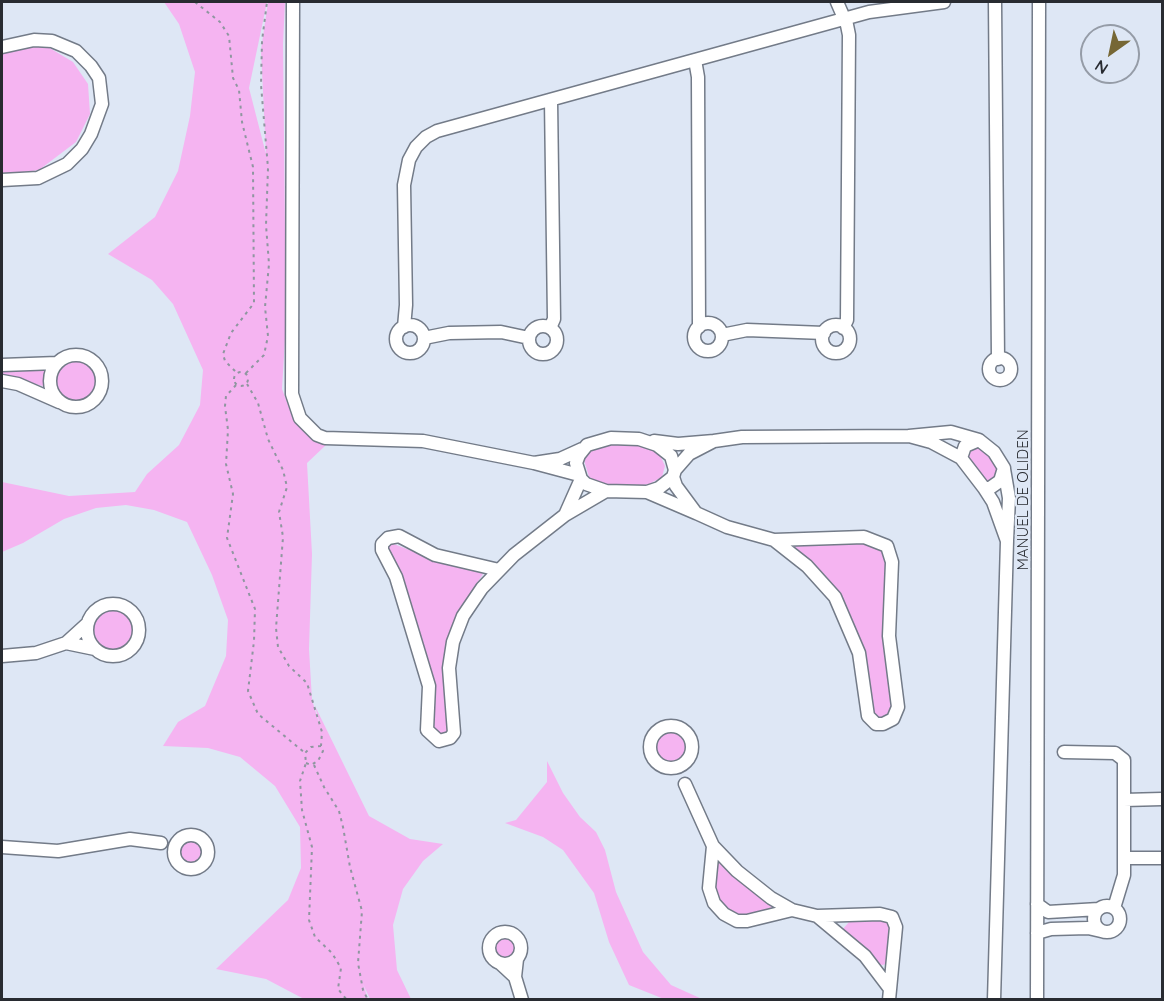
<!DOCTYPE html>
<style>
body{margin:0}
#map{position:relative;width:1164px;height:1001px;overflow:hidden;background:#dee7f5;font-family:Quicksand,sans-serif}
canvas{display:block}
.frame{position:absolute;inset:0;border:3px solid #282b31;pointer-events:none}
.north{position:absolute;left:1080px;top:24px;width:60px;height:60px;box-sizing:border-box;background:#dee7f5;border:2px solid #959ca7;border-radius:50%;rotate:213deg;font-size:16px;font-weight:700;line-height:24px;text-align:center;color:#282b31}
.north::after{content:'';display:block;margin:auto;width:21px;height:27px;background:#766735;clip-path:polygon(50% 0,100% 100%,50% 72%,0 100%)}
</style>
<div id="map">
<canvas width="1164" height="1001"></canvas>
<div class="frame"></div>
<div class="north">N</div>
</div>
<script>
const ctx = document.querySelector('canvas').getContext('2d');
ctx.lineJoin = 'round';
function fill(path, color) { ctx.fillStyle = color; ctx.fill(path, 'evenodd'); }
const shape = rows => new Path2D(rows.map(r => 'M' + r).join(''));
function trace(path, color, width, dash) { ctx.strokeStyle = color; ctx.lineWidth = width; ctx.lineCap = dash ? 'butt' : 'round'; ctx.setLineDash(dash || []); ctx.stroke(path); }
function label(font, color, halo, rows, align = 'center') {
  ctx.font = font + ' Quicksand,sans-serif'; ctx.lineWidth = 4.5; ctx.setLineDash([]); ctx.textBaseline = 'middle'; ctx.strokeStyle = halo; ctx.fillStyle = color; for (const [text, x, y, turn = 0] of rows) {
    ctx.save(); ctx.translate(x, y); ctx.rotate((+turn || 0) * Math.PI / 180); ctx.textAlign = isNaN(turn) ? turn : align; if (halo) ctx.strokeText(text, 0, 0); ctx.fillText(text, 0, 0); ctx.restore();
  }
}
const green = shape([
 [164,2,267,2,249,88,266,154,261,50,268,2,285,2,283,44,286,322,282,389,294,421,310,437,326,445,307,463,312,554,309,649,312,700,321,729,315,706,369,816,410,839,443,844,423,861,403,889,393,925,397,970,411,999,370,999,363,984,368,999,304,999,266,979,216,969,288,900,301,868,300,827,275,786,240,757,208,748,163,746,178,722,205,706,226,656,228,620,212,575,187,522,154,510,126,505,96,508,64,519,23,543,2,552,2,482,69,496,135,492,147,474,179,445,200,405,203,370,173,304,152,280,108,254,155,217,178,171,190,116,195,72,179,24],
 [28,46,48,47,73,62,88,84,90,114,76,142,39,170,10,174,2,173,2,53],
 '54 380a21 21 0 1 1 42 0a21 21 0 1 1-42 0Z',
 [2,368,35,370,47,368,43,386,2,376],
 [633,441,658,451,665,466,662,477,649,484,632,487,607,487,589,477,584,460,588,452,596,447],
 [972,444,989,452,1001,470,997,481,986,483,964,457],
 [865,541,882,547,888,557,884,632,886,662,894,711,888,718,880,719,874,715,863,647,848,609,823,574,794,546,796,542],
 [391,543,447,564,477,570,483,574,457,613,447,642,443,679,451,726,442,736,432,732,433,712,389,556,387,545],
 '91 629a21 21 0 1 1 42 0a21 21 0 1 1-42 0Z',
 '654 748a17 17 0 1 1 34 0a17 17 0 1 1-34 0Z',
 [547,761,563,793,580,817,596,832,605,850,616,892,643,952,671,985,702,999,664,999,629,985,609,942,594,893,563,850,543,837,505,823,516,820,547,782],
 '178 853a13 13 0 1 1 26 0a13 13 0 1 1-26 0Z',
 [718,862,773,904,773,907,742,917,731,914,722,908,713,891,715,865],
 [877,917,892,923,887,964,882,965,876,963,843,929,849,922],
 '492 948a13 13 0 1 1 26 0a13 13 0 1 1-26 0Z'
]);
const path = shape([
 [195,2,220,22,229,36,233,78,239,90,242,122,253,167,254,303,231,333,223,354,225,361,237,373],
 '234 379a7 7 0 1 1 14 0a7 7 0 1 1-14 0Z',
 [246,373,264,355,268,336,265,307,269,264,266,225,268,168,261,85,262,41,267,2],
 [247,384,258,403,268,439,283,470,287,487,279,512,283,537,276,628,278,647,289,666,307,683,322,732,321,746],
 [236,385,226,396,225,406,228,430,226,464,233,494,227,538,255,609,254,641,248,691,258,714,305,753],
 [306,763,311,765,318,761,323,751,321,746,311,747,305,753,306,763,300,781,302,810,312,847,309,920,315,937,332,953,341,968,338,989,347,1000],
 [314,765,324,787,339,811,343,827,350,867,362,911,358,963,363,990,368,1000]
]);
const minor = shape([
 [293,2,292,394,300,418,317,435,325,438,423,441,534,463],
 [837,2,847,25,849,35,847,320,843,328],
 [995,2,998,359],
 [2,47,34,40,52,41,76,51,91,66,99,78,102,104,91,134,82,149,67,164,38,178,2,180],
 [695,60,698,77,699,327],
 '694 337a14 14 0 1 1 28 0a14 14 0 1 1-28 0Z',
 '396 339a14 14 0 1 1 28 0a14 14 0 1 1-28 0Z',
 '822 339a14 14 0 1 1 28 0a14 14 0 1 1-28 0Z',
 '529 340a14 14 0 1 1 28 0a14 14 0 1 1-28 0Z',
 [404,327,406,305,404,185,409,160,416,147,426,137,437,131,869,12,944,2],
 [550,328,554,319,551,100],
 [722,335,747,330,824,333],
 [424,338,449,333,501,332,529,338],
 '50 381a26 26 0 1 1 52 0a26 26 0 1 1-52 0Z',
 '989 369a11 11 0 1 1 22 0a11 11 0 1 1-22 0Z',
 [2,365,57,363],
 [2,381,18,384,59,402],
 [654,441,678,444,714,441,689,454,675,470],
 [714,441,742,437,909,436],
 [961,458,931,442,909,436,951,432,979,440,994,452,1004,468,1000,481,990,488,984,488,961,458,965,446,979,440],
 [579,475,534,463,560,459,582,449],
 [581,479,586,484,606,491,647,492,659,488,673,477,675,470,671,456,657,445,639,439,611,438,587,445,579,455,576,463,581,479,565,515,606,491],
 [984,488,993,502,1007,541,1009,498,1004,469],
 [647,492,696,513,676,486,673,477],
 [696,513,727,527,774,540,864,537,887,546,892,562,889,636,898,707,893,719,883,724,876,724,868,716,859,653,835,597,807,566,774,540],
 [499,570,435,555,399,536,388,538,382,544,382,550,396,577,429,686,427,730,439,741,450,738,454,733,449,668,453,642,463,616,482,588,514,555,565,515],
 '87 630a26 26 0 1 1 52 0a26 26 0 1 1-52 0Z',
 [88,623,66,643,95,649],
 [2,656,36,653,66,643],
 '650 747a21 21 0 1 1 42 0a21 21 0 1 1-42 0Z',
 [1064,752,1115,753,1124,760,1124,875,1114,908],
 [685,784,713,846,737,871,771,898,792,910,817,916,880,914,892,917,896,927,889,1000],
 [1124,800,1162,799],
 '174 852a17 17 0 1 1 34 0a17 17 0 1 1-34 0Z',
 [713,846,709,888,714,903,724,914,737,921,747,921,792,910],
 [2,847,58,851,130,839,161,843],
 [1124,858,1162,858],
 [1037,904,1048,912,1099,909],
 '1094 919a13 13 0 1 1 26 0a13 13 0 1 1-26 0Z',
 [817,916,865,956,890,989],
 '489 948a16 16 0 1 1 32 0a16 16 0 1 1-32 0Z',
 [1037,933,1051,929,1088,928,1101,931],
 [501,964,515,977,517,959],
 [515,977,522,1000],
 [994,1000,1007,541],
 [1037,1000,1039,2]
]);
const streetNames = [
 ["MANUEL DE OLIDEN",1023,500,-90]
];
fill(green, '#f5b4f1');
trace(minor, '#737b88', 15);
trace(path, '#8f96a0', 2, [3, 4.5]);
trace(minor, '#fff', 12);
label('15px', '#282b31', '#dee7f5', streetNames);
</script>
